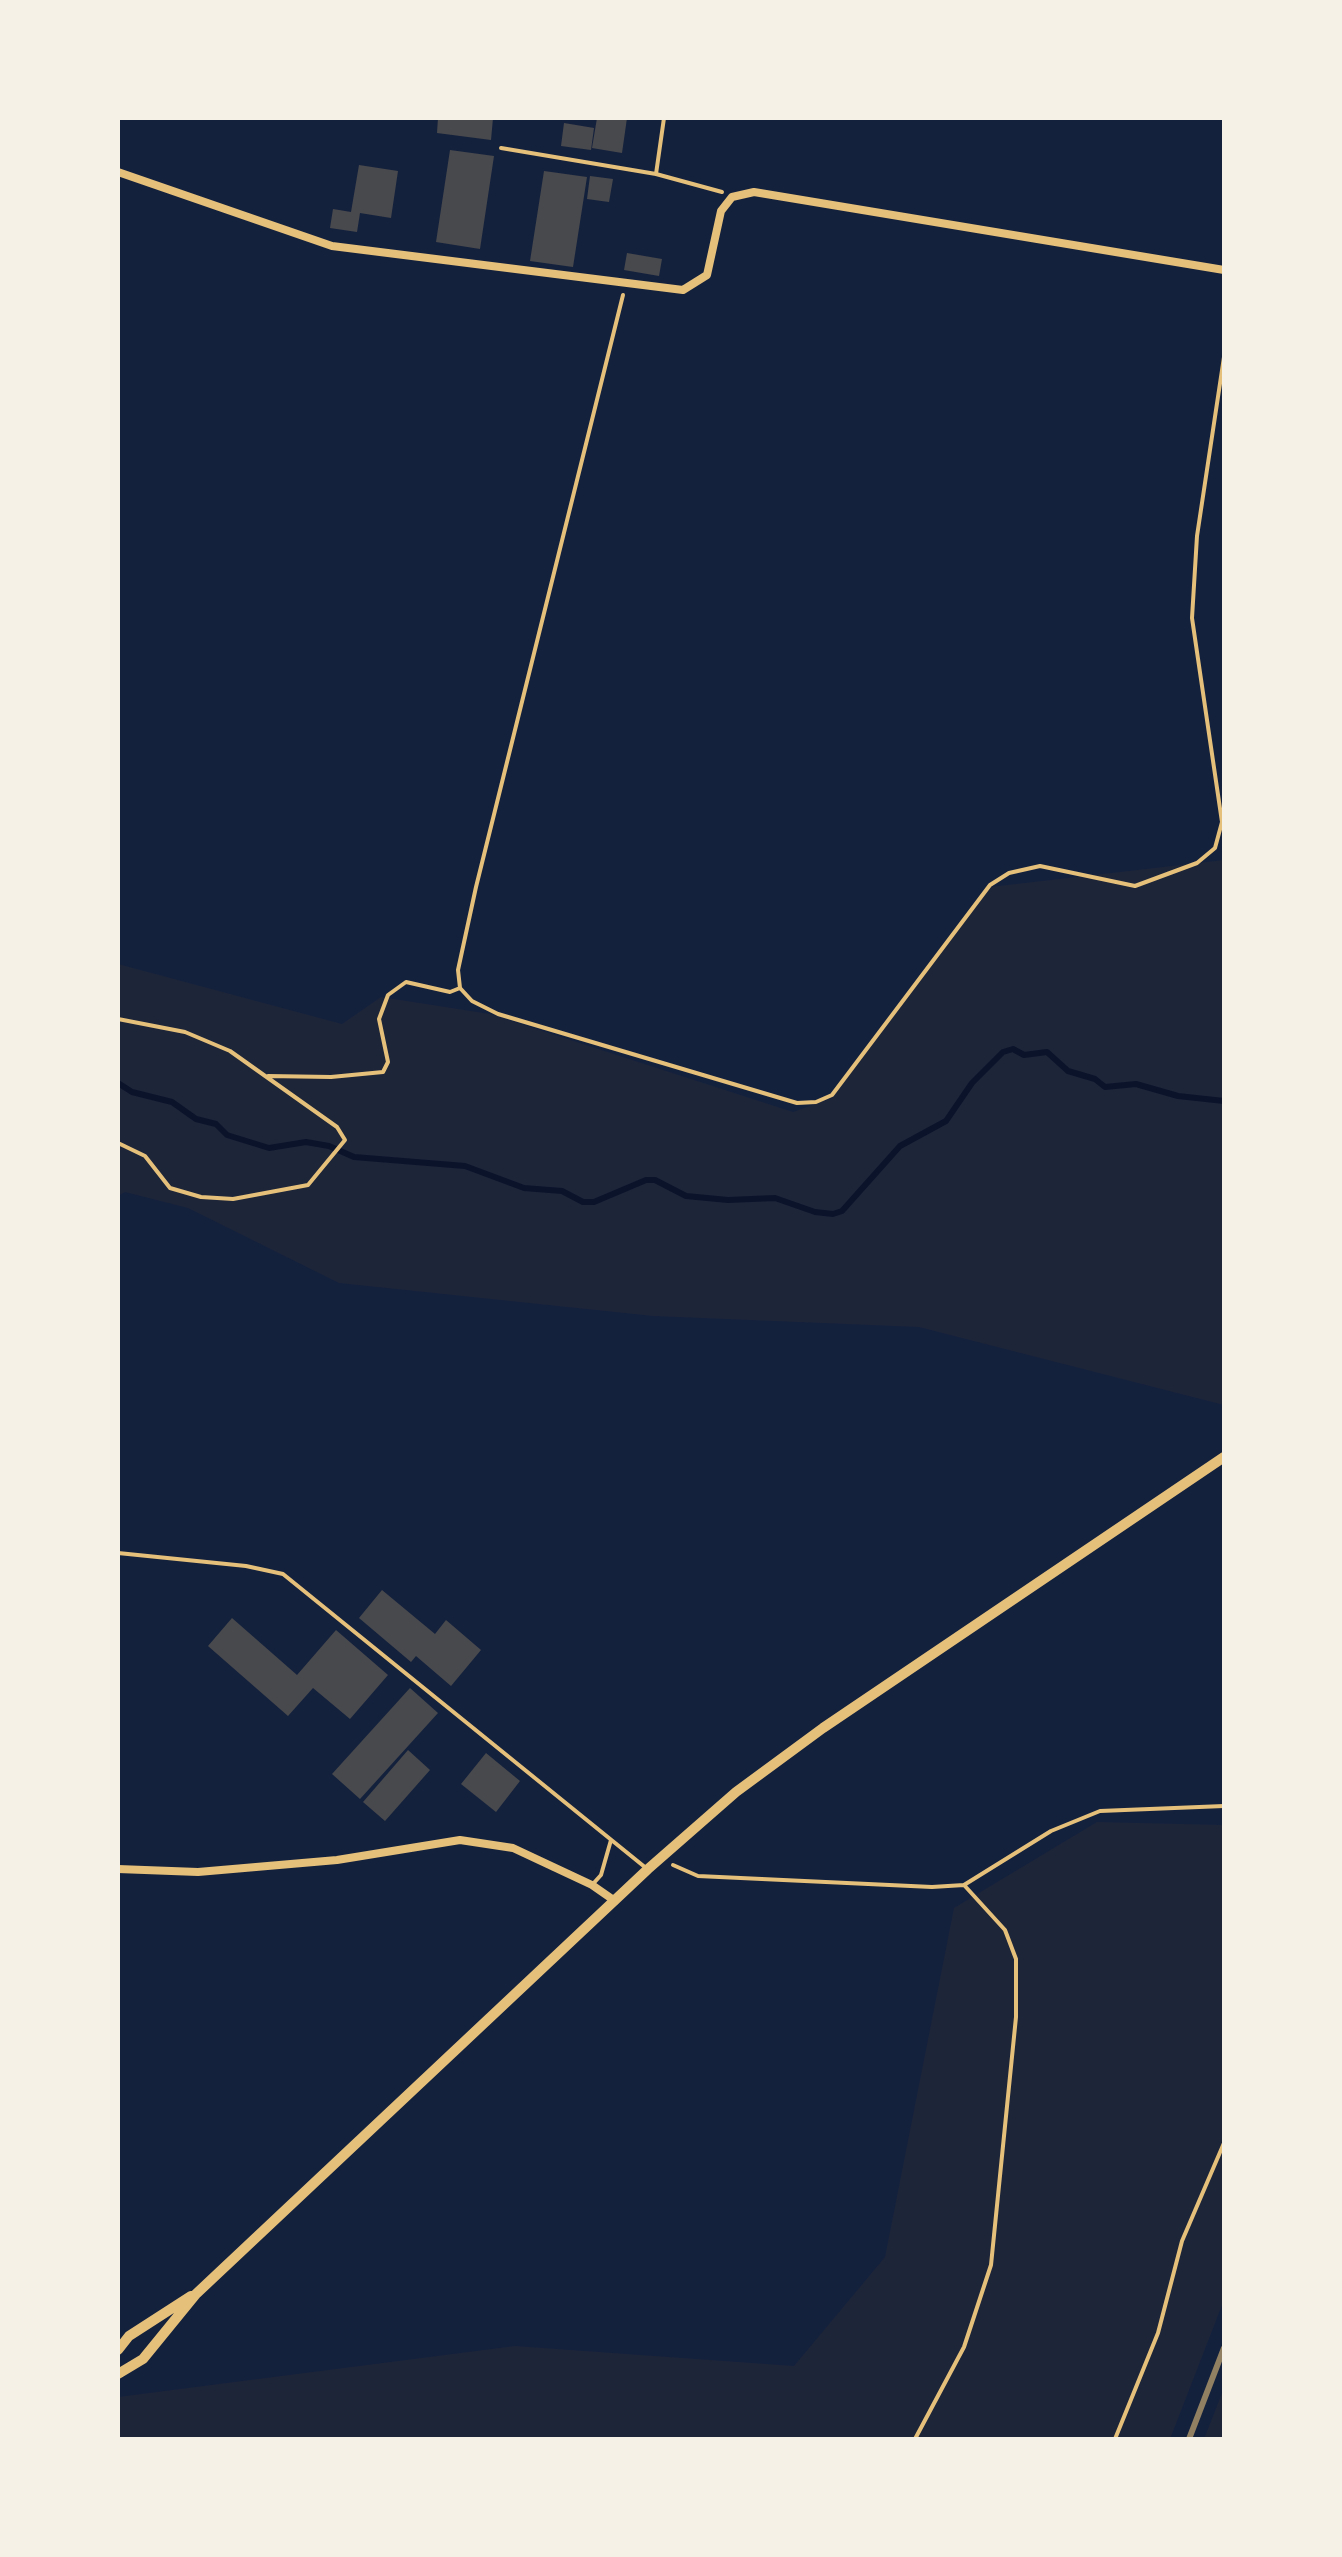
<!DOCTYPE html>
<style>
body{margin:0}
#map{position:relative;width:1342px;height:2557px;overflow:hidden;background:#14213d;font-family:"Space Grotesk",sans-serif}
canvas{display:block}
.frame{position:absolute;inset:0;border:120px solid #f6f1e7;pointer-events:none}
</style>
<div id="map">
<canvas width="1342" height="2557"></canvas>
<div class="frame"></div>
</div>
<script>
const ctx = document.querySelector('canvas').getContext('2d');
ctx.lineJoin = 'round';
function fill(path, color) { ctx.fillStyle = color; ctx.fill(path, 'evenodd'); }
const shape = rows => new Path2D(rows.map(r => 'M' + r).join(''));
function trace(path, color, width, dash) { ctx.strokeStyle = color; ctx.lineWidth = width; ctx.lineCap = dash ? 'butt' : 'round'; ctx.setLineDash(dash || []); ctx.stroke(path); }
const green = shape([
 [1224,860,1224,1405,919,1327,653,1316,339,1283,188,1208,125,1192,118,1196,118,964,342,1024,381,997,490,1014,793,1112,832,1098,990,887],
 [1097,1822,1224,1825,1224,2300,1170,2439,118,2439,118,2397,515,2346,794,2366,885,2257,954,1908],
 [1224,2388,1224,2439,1204,2439,1208,2429]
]);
const stream = shape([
 [118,1083,132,1092,172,1102,196,1119,216,1124,227,1135,269,1148,306,1142,329,1146,354,1157,465,1166,524,1188,562,1191,583,1202,594,1202,646,1180,655,1180,686,1196,728,1200,775,1198,815,1212,833,1214,842,1211,900,1146,946,1121,972,1083,1003,1052,1013,1049,1024,1055,1047,1052,1068,1071,1095,1079,1105,1087,1136,1084,1178,1096,1224,1101]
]);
const building = shape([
 [438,118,493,118,491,140,437,133],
 [597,118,627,118,622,153,592,148],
 [564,123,594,128,591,150,561,146],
 [450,150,494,156,480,249,436,242],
 [359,165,398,171,391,218,360,213,357,232,330,228,333,209,351,212],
 [544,171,587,177,573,267,530,261],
 [590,176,613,179,609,202,587,199],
 [627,253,662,259,659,276,624,270],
 [382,1590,435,1634,446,1620,481,1650,451,1686,416,1656,411,1662,359,1618],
 [232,1618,297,1675,336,1630,388,1675,350,1719,313,1688,288,1716,208,1646],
 [410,1688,438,1713,360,1799,332,1774],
 [408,1750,430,1770,385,1821,363,1802],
 [486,1753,520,1781,496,1812,461,1784]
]);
const path = shape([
 [664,118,656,174,722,192],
 [501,148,656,174],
 [623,295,476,887,458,970,460,988,472,1001,498,1014,797,1103,816,1102,832,1095,990,885,1009,873,1040,866,1135,886,1197,863,1215,848,1222,822,1192,618,1197,536,1224,357],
 [118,1019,185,1032,230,1051,337,1127,345,1140,308,1185,233,1199,201,1197,170,1188,145,1156,118,1143],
 [268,1076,331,1077,383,1072,388,1062,379,1019,388,995,406,982,450,992,460,988],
 [673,1865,698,1876,932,1887,964,1885,1051,1831,1100,1811,1224,1806],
 [915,2439,964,2347,991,2265,1016,2017,1016,1959,1005,1930,964,1885],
 [1115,2439,1158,2333,1182,2241,1224,2143]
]);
const service = shape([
 [118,1553,246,1566,283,1574,646,1868],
 [592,1885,601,1875,611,1840]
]);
const minor = shape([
 [118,172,332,246,683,290,707,275,721,211,732,197,754,192,1224,270],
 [118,1869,198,1872,337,1860,460,1840,513,1848,592,1885,615,1901]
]);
const tertiary = shape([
 [118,2350,129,2336,191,2296],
 [118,2374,143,2359,196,2294,648,1869,736,1792,823,1728,1224,1457]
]);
const rail = shape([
 [1189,2439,1224,2348]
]);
fill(green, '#1d2539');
trace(stream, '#0b132b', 6);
fill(building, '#48494c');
trace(path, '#e5c07b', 4);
trace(service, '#e5c07b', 4);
trace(minor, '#e5c07b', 8);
trace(tertiary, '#e5c07b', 10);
trace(rail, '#918062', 6);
</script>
